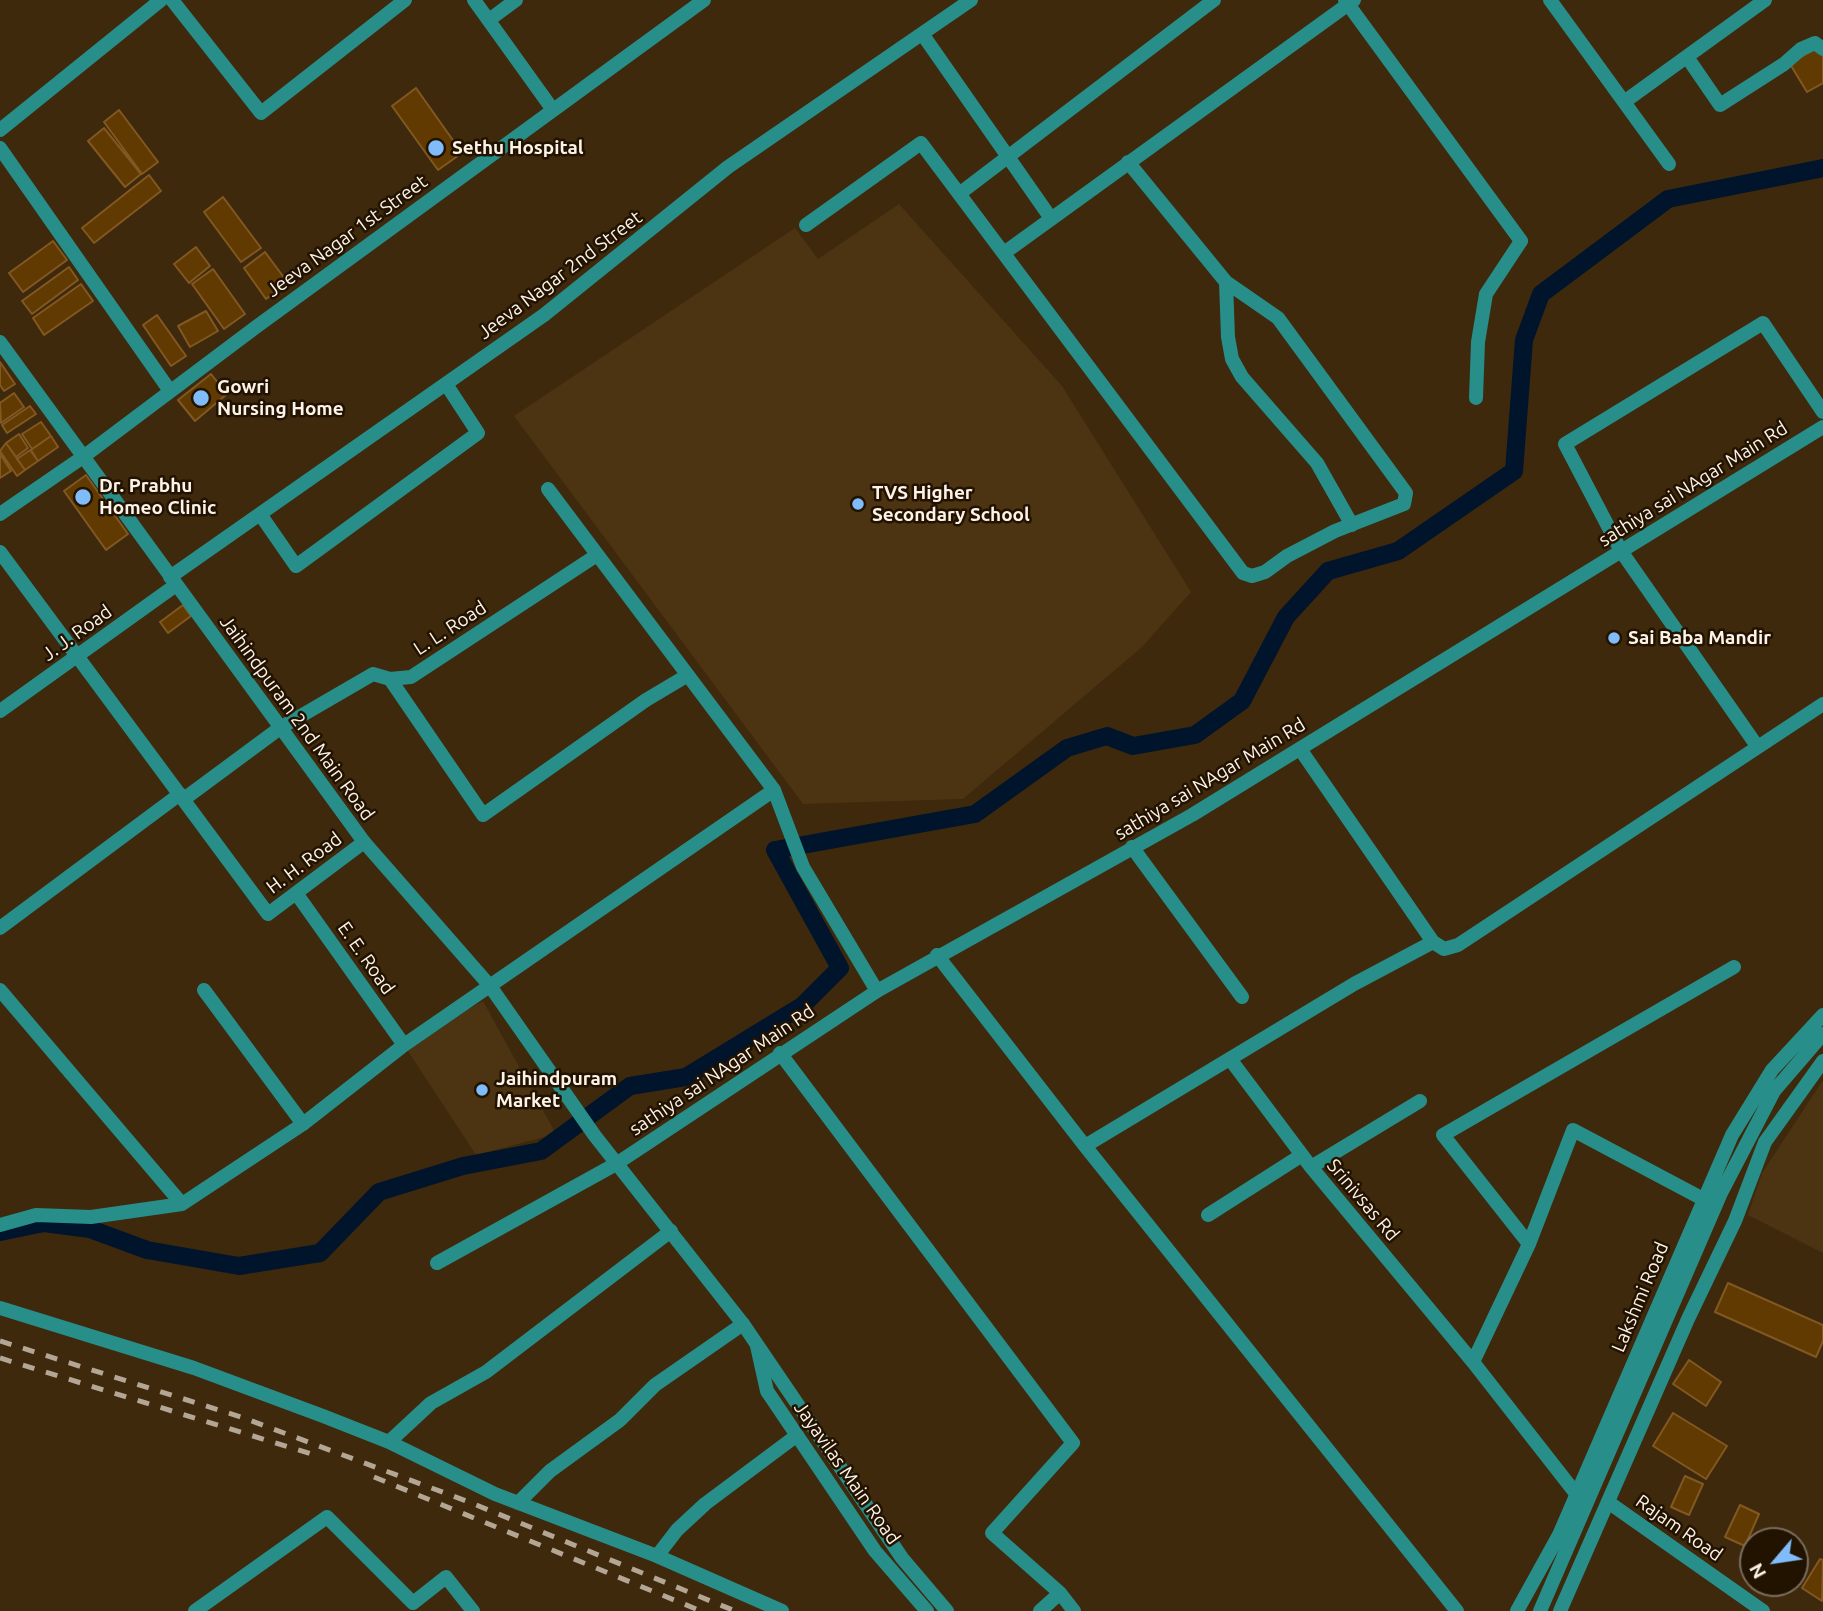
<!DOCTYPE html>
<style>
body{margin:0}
#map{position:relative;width:1823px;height:1611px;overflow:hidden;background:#3e290c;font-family:Ubuntu,sans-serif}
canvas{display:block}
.north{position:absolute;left:1739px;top:1527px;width:70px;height:70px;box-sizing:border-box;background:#221200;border:2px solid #7a6c5d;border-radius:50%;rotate:241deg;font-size:19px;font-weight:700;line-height:28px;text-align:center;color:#fdf3e8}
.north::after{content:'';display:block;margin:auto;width:24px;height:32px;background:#81bcfa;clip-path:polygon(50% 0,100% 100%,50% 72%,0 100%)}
</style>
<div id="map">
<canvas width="1823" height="1611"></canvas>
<div class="north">N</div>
</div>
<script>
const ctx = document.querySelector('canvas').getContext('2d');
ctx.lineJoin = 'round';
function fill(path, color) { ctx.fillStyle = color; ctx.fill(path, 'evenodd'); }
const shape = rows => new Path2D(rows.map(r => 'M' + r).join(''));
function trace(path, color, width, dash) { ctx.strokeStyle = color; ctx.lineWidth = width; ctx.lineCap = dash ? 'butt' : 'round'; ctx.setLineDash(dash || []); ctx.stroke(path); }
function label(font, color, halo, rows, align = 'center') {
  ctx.font = font + ' Ubuntu,sans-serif'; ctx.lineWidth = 5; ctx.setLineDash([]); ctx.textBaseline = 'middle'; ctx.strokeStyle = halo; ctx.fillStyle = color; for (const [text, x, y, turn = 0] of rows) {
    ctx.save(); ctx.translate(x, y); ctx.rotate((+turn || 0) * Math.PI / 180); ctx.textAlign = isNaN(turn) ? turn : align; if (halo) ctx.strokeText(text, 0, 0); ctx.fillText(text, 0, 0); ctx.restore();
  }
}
const built = shape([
 [899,204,1062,386,1191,592,1142,647,963,799,803,804,514,416,795,228,818,259],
 [483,1001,556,1134,476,1155,404,1045],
 [1823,1080,1823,1253,1748,1215,1762,1173]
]);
const canal = shape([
 [0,1232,44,1223,90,1229,147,1250,239,1266,320,1253,379,1192,463,1166,541,1151,630,1086,686,1077,802,1006,840,968,775,850,975,814,1067,748,1107,736,1133,746,1195,735,1242,701,1286,617,1328,571,1398,551,1514,471,1524,340,1541,294,1668,199,1823,168]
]);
const building = shape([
 [1818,47,1823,56,1823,83,1807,92,1790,64,1818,47],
 [416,88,462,153,438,170,392,106,416,88],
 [119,110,158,162,142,174,104,122,119,110],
 [104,128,141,174,125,187,88,141,104,128],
 [149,175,161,191,94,243,82,228,149,175],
 [223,197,261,248,241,262,204,212,223,197],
 [53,241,67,260,23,292,9,273,53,241],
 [196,247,210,266,189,283,174,264,196,247],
 [265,252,288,283,266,299,244,268,265,252],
 [69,267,78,280,32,314,22,301,69,267],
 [213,269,245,314,224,329,192,284,213,269],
 [81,284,93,301,44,335,33,318,81,284],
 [206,311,218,331,190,347,178,326,206,311],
 [157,315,186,356,171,366,143,325,157,315],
 [0,362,15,384,4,391,0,385,0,362],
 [211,374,227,394,195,421,178,400,211,374],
 [14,393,24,407,1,423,0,403,14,393],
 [30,406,36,414,7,433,2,425,30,406],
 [41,422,51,436,32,449,22,434,41,422],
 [19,434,28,448,16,457,6,443,19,434],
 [51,436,58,447,38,461,31,450,51,436],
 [6,443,25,470,17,476,0,451,6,443],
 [30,450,38,461,25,470,17,459,30,450],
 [0,454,11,471,0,478,0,454],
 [86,475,128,534,106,550,64,491,86,475],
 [183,605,191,616,168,633,160,622,183,605],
 [1728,1283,1823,1325,1823,1341,1816,1357,1715,1312,1728,1283],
 [1689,1360,1721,1382,1706,1406,1673,1384,1689,1360],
 [1673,1413,1727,1446,1706,1479,1653,1446,1673,1413],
 [1685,1476,1703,1484,1689,1515,1671,1507,1685,1476],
 [1740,1505,1759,1514,1745,1546,1725,1537,1740,1505],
 [1820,1559,1823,1560,1822,1601,1802,1588,1820,1559]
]);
const minor = shape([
 [172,0,261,113,405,0],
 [474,0,553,110],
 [1345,0,1521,241,1486,294,1478,342,1476,398],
 [1550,0,1669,164],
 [489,20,516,0],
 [923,35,1050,217],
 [1687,57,1720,105,1784,64,1801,49,1815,43,1823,49],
 [1624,102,1765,0],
 [0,130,161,0],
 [0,148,170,391],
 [959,194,1214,0],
 [806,225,921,143,1243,573,1252,576,1265,572,1287,556,1335,531,1404,504,1406,493,1278,318,1226,282,1128,162],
 [1004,253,1354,0],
 [1226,282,1228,337,1232,359,1242,377,1317,463,1352,525],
 [83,457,256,327,704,0],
 [548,489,774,790,803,867,877,991],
 [260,514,296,566,478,433,446,384],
 [0,552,268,914,364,842],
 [170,577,544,315,728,167,971,0],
 [390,679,483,815,646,700,688,675],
 [0,711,176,585],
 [1757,746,1621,551,1565,444,1763,323,1823,412],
 [1300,749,1433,942,1444,949,1458,945,1823,704],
 [184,799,280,728,373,674,390,679,411,677,597,555],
 [1132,847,1242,997],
 [296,893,404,1045],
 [0,928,180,794],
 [937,955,1085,1146,1457,1611],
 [0,990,182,1204,303,1124,404,1045,774,790],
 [204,990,303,1124],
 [780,1053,1073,1443,992,1533,1060,1593,1074,1611],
 [1230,1059,1311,1167,1473,1362,1577,1495],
 [1085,1146,1354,984,1433,942],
 [1311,1167,1420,1101],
 [1208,1215,1302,1155],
 [0,1225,36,1215,91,1217,182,1204],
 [1529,1244,1443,1135,1734,967],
 [437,1263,616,1164],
 [0,1308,194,1368,323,1416,389,1442,495,1494,657,1556,782,1611],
 [757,1346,767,1391,875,1551,927,1611],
 [1473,1362,1529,1244,1573,1130,1703,1199],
 [389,1442,431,1403,486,1372,671,1231],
 [1608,1502,1763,1611],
 [518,1503,550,1471,620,1420,655,1385,743,1324],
 [657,1556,677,1530,705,1504,796,1436],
 [195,1611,327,1517,413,1603,446,1577,473,1611],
 [1040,1611,1060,1593]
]);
const tertiary = shape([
 [0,342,364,842,490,986,595,1136,743,1324,902,1558,947,1611],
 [0,514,83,457],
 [616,1164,877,991,1192,815,1823,427],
 [1517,1611,1559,1535,1732,1135,1772,1070,1823,1015],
 [1540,1611,1721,1193,1774,1091,1823,1034],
 [1560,1611,1688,1319,1735,1221,1765,1142,1823,1061]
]);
const rail = shape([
 [0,1341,241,1417,469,1502,735,1611],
 [0,1358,318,1456],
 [374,1477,701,1611]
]);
const markers = [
 [436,148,9,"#81bcfa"],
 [201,398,9,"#81bcfa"],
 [83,497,9,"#81bcfa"],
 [858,504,7,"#81bcfa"],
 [1614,638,7,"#81bcfa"],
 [482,1090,7,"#81bcfa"]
];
const poiNames = [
 ["Sethu Hospital",452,148],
 ["Gowri",217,387],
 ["Nursing Home",217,409],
 ["Dr. Prabhu",99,486],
 ["Homeo Clinic",99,508],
 ["TVS Higher",872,493],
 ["Secondary School",872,515],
 ["Sai Baba Mandir",1628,638],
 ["Jaihindpuram",496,1079],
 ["Market",496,1101]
];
const streetNames = [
 ["Jeeva Nagar 1st Street",347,236,-36],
 ["Jeeva Nagar 2nd Street",560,275,-37],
 ["sathiya sai NAgar Main Rd",1693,484,-32],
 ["L. L. Road",450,628,-33],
 ["J. J. Road",77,633,-36],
 ["Jaihindpuram 2nd Main Road",297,718,54],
 ["sathiya sai NAgar Main Rd",1210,779,-31],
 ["H. H. Road",304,863,-37],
 ["E. E. Road",366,958,55],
 ["sathiya sai NAgar Main Rd",722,1070,-34],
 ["Srinivsas Rd",1363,1200,50],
 ["Lakshmi Road",1640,1297,-67],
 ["Jayavilas Main Road",847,1473,55],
 ["Rajam Road",1679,1528,35]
];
fill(built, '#4c3312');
trace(canal, '#00142c', 18);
fill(building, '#603a00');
trace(building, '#825822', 2);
trace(minor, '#278e89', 14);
trace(tertiary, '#278e89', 14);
trace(rail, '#b4a694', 5, [12, 12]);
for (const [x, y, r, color] of markers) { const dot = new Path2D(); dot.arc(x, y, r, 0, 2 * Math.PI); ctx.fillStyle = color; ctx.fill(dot); trace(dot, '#221200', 2.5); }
label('bold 19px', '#fdf3e8', '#221200', poiNames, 'left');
label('19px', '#fdf3e8', '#221200', streetNames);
</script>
